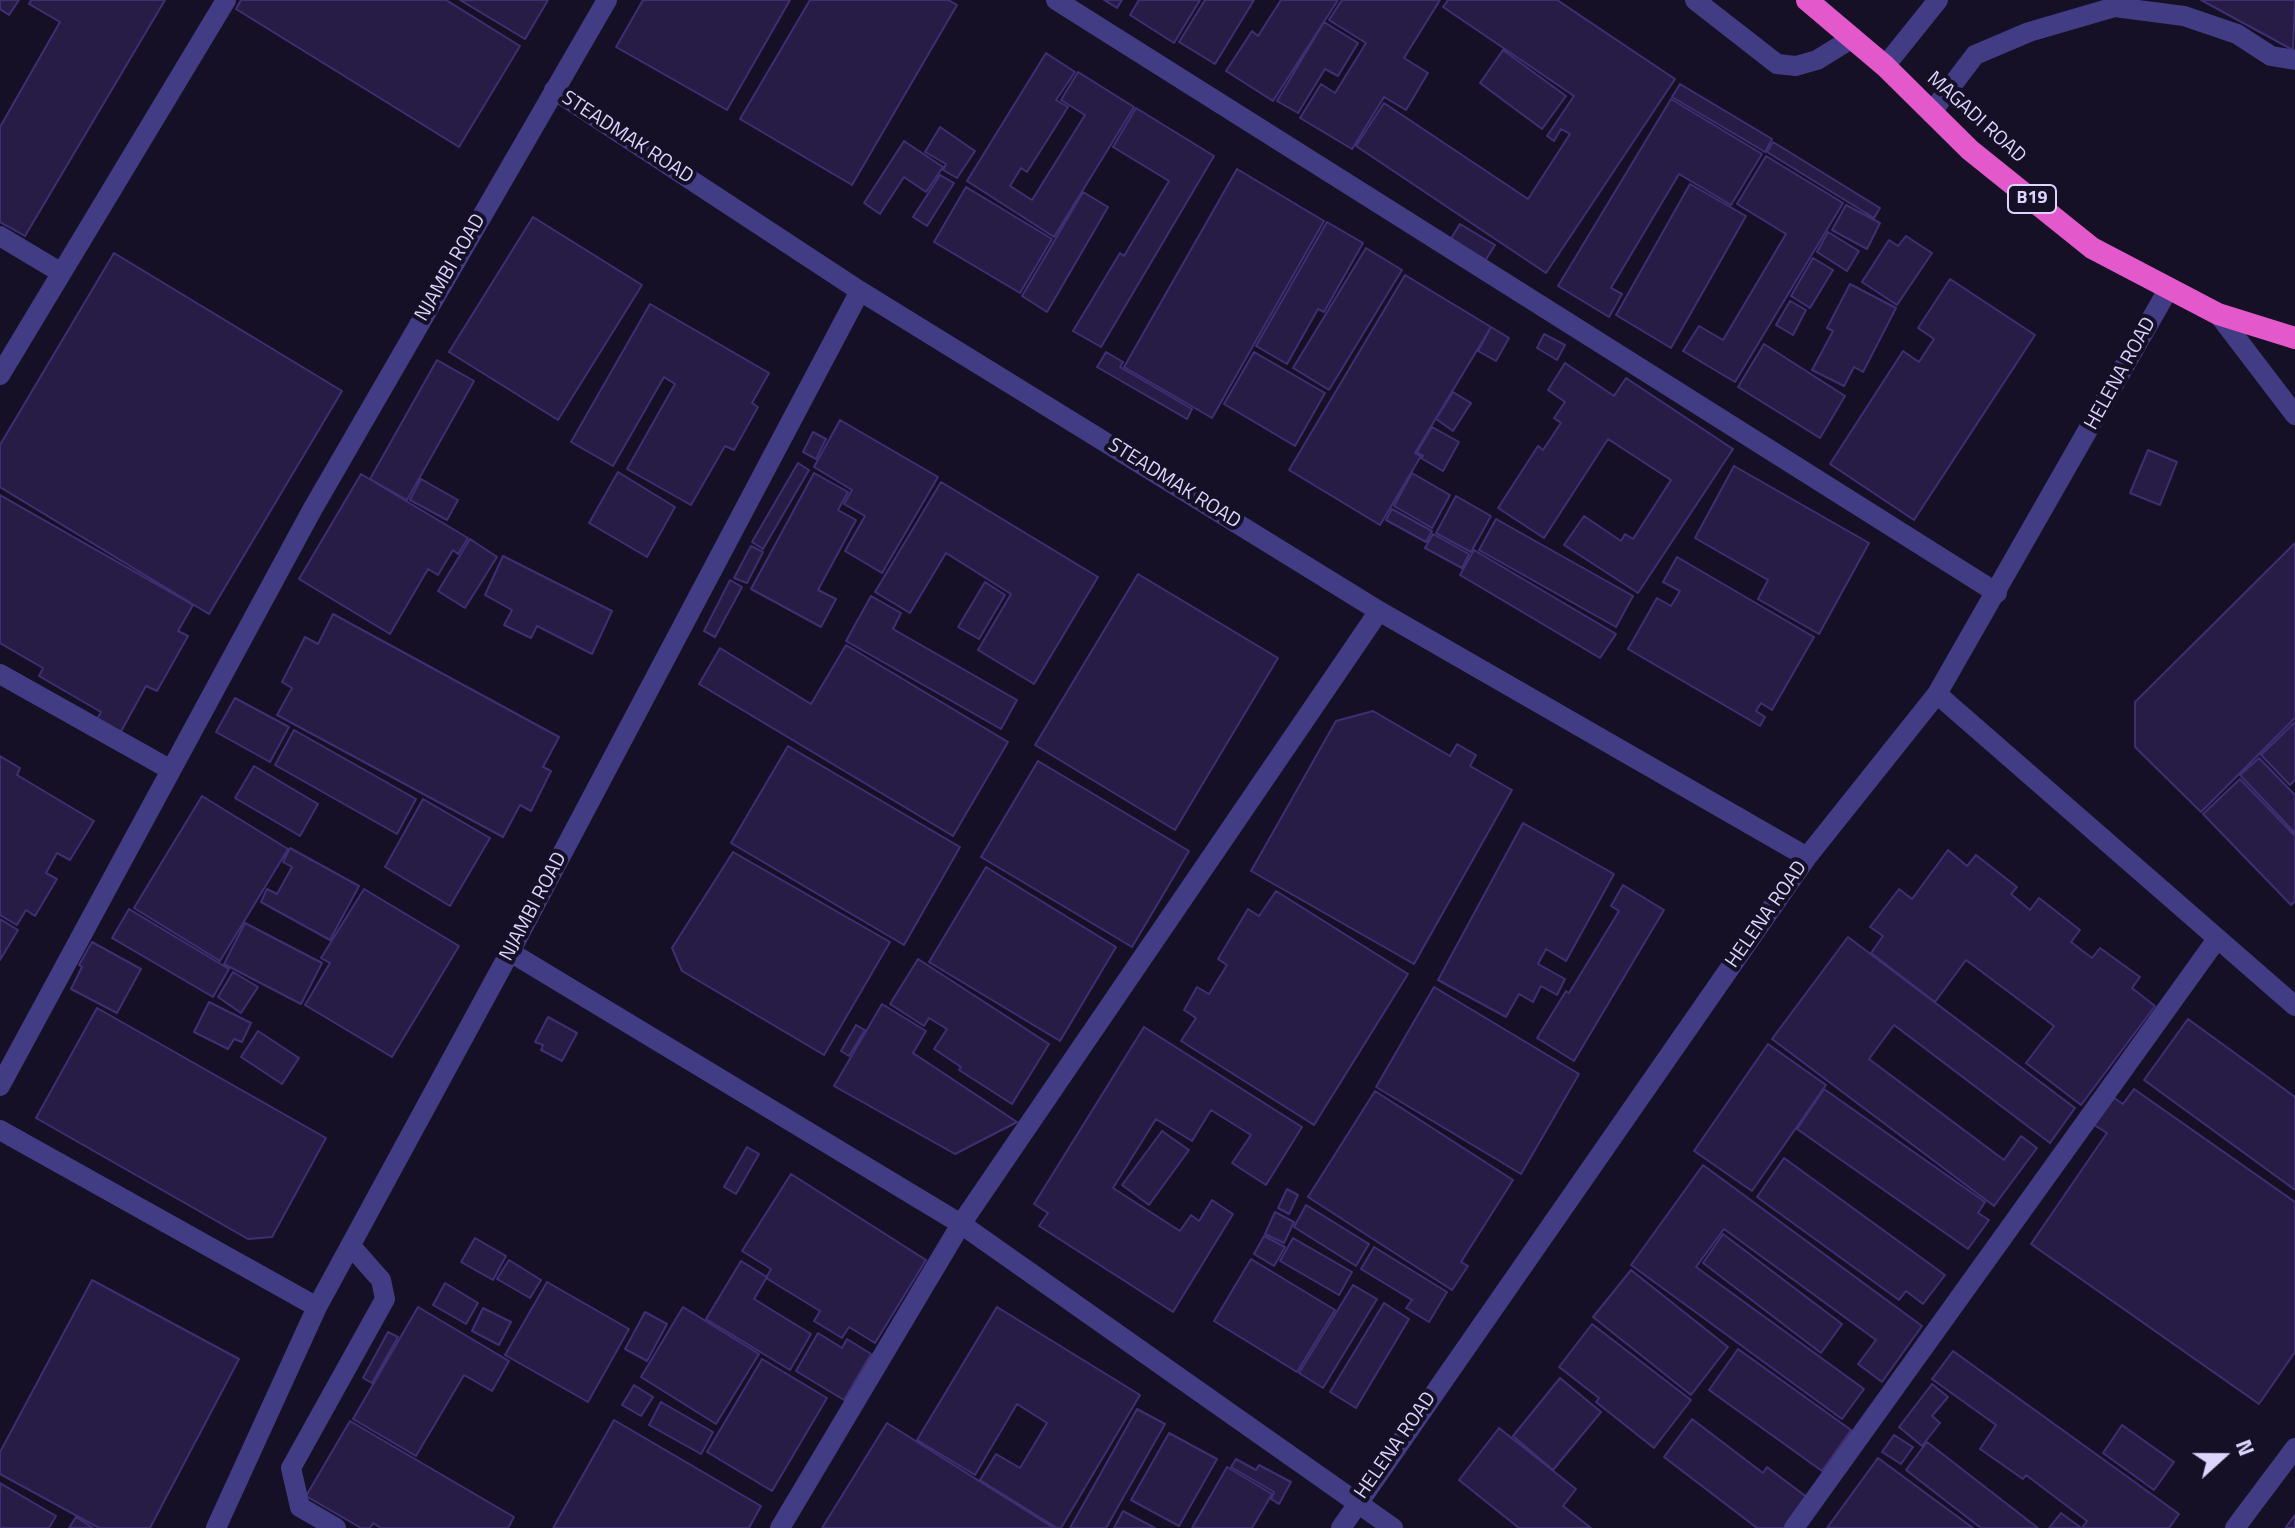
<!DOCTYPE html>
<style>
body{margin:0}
#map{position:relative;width:2295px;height:1528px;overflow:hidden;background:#151026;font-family:"Titillium Web",sans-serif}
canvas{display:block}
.north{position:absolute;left:2183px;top:1416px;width:80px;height:80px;-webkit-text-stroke:6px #151026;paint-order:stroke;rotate:69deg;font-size:22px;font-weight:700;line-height:32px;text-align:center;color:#dcd5fe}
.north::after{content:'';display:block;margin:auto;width:28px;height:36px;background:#dcd5fe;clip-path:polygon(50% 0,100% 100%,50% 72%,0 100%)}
</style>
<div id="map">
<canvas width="2295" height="1528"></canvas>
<div class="north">N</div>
</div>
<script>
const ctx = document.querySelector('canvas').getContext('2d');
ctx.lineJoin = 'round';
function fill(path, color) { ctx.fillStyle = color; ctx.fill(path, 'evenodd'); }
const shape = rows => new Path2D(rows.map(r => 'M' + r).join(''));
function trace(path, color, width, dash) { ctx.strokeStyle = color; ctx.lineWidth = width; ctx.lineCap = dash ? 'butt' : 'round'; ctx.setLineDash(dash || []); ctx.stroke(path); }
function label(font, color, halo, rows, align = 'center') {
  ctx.font = font + ' "Titillium Web",sans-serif'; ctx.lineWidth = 8; ctx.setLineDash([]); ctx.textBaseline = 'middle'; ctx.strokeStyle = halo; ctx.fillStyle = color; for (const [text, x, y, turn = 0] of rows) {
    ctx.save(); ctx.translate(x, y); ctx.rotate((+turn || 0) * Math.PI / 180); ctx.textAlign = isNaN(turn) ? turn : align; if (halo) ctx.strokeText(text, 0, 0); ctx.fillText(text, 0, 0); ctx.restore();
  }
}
const building = shape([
 [0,0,19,0,9,15,0,9,0,0],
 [31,0,165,0,25,236,0,222,0,127,60,22,29,4,31,0],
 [241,0,446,0,520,46,459,147,236,9,241,0],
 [460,0,548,0,525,39,460,0],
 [643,0,790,0,727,110,616,47,643,0],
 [810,0,948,0,957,5,852,185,740,119,810,0],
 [1104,0,1122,0,1117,8,1104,0],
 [1139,0,1200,0,1174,43,1130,15,1139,0],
 [1205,0,1254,0,1215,64,1179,42,1205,0],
 [1281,0,1338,0,1273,101,1226,71,1252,31,1258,36,1281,0],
 [1342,0,1440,0,1404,58,1428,73,1406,110,1384,97,1352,149,1300,118,1321,84,1335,93,1366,43,1329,20,1342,0],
 [1448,0,1557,0,1675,79,1546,273,1356,146,1384,103,1528,199,1570,134,1561,129,1554,141,1547,136,1574,96,1443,7,1448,0],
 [2201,0,2295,0,2293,50,2201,0],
 [1324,22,1358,43,1338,76,1325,69,1298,113,1277,101,1324,22],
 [1503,50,1566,96,1542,129,1480,83,1503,50],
 [1046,53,1075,72,1056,100,1068,107,1027,172,1021,168,1010,186,1032,200,1085,115,1061,100,1078,72,1134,107,1054,237,967,181,1046,53],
 [1680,84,1772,139,1765,152,1672,97,1680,84],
 [1671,99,1762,154,1731,205,1679,174,1611,288,1622,294,1609,317,1558,286,1671,99],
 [1136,108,1214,156,1101,347,1073,331,1120,253,1124,256,1169,181,1113,147,1136,108],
 [940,127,975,151,957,178,943,170,946,164,925,152,940,127],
 [904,141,943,167,926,192,904,177,880,214,864,203,904,141],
 [1773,142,1880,208,1874,218,1767,152,1773,142],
 [1766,156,1843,203,1735,382,1683,351,1699,326,1723,340,1786,234,1737,204,1766,156],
 [1237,169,1324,221,1212,418,1124,367,1237,169],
 [940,175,954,183,927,226,913,217,940,175],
 [1690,184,1746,216,1671,348,1616,315,1690,184],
 [966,187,1052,239,1020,293,934,242,966,187],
 [1083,192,1108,207,1047,312,1022,296,1083,192],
 [1846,205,1880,223,1867,249,1832,230,1846,205],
 [533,217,642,285,558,420,449,352,533,217],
 [1327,222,1363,243,1324,312,1318,309,1287,364,1256,346,1327,222],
 [1460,224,1495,245,1485,261,1450,240,1460,224],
 [1828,232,1859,251,1847,271,1817,252,1828,232],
 [1906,236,1932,253,1897,305,1862,282,1889,240,1898,246,1906,236],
 [1366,248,1402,270,1329,390,1293,368,1366,248],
 [114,253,342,391,209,614,0,487,0,445,114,253],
 [1813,258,1833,270,1810,308,1791,296,1813,258],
 [1405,275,1491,327,1415,453,1421,456,1380,525,1289,470,1405,275],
 [1950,279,2035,335,1914,520,1830,464,1903,351,1919,362,1934,339,1918,328,1950,279],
 [1850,284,1896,308,1863,372,1854,367,1844,386,1812,370,1833,331,1827,328,1850,284],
 [1790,301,1806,310,1793,335,1776,325,1790,301],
 [650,304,769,373,752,403,758,407,734,450,725,446,691,505,627,469,675,384,664,377,613,466,571,442,650,304],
 [1491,327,1509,338,1496,361,1478,351,1491,327],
 [1544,334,1565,345,1557,360,1537,348,1544,334],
 [1764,344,1845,396,1820,438,1738,387,1764,344],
 [1106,352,1123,362,1120,367,1192,409,1187,419,1097,367,1106,352],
 [1254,352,1325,393,1295,446,1224,404,1254,352],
 [437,360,474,381,407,500,370,479,437,360],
 [1565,363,1614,396,1626,378,1733,449,1638,593,1564,545,1584,516,1621,541,1625,534,1633,539,1671,480,1608,439,1544,538,1498,508,1538,446,1543,450,1561,423,1554,418,1565,402,1548,390,1565,363],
 [1453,392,1471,403,1453,431,1436,419,1453,392],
 [840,420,938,477,882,573,845,551,865,516,844,504,852,490,814,467,840,420],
 [1432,427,1459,442,1443,471,1421,458,1423,456,1417,452,1432,427],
 [813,432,826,439,816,459,803,452,813,432],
 [2148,450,2177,462,2160,505,2130,493,2148,450],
 [798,463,809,470,763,549,752,542,798,463],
 [1734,466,1869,543,1819,634,1758,599,1768,580,1695,538,1734,466],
 [618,472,675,507,647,557,589,523,618,472],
 [814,473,848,492,838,510,856,520,818,590,836,599,821,627,751,589,814,473],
 [1412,473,1450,495,1432,528,1394,506,1412,473],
 [361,474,468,538,458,554,453,550,438,575,428,569,390,634,299,579,361,474],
 [421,479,458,500,447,520,410,500,421,479],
 [941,482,1098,577,1034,684,978,650,1011,594,946,553,910,613,875,592,941,482],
 [0,495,193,605,178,631,188,636,157,691,146,686,119,735,96,721,101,712,39,676,43,668,0,643,0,495],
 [1456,496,1491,516,1471,552,1436,533,1456,496],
 [1392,509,1432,531,1426,542,1386,520,1392,509],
 [1496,519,1633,596,1616,627,1479,550,1496,519],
 [1433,534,1469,554,1462,568,1425,548,1433,534],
 [470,539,497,557,465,608,438,591,470,539],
 [2295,543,2295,718,2201,812,2135,747,2135,702,2295,543],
 [751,546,763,552,747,583,734,578,751,546],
 [1474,550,1616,634,1600,658,1460,575,1474,550],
 [503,556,612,611,592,654,537,626,531,638,504,625,512,610,485,595,503,556],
 [1677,557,1814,637,1772,710,1761,703,1756,711,1765,717,1760,726,1628,649,1657,598,1671,606,1680,591,1663,582,1677,557],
 [1138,574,1278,658,1175,830,1035,745,1138,574],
 [730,580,742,587,715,637,704,631,730,580],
 [985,582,1005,595,979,639,958,627,985,582],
 [871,596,901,613,893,629,1017,700,1001,729,846,641,871,596],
 [333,614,559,737,543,767,551,771,531,811,520,805,503,837,277,715,292,688,282,682,305,637,318,644,333,614],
 [846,645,1008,742,953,836,699,684,720,648,811,704,846,645],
 [235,698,289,727,270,762,216,732,235,698],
 [1373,711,1450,756,1457,744,1476,755,1470,766,1512,790,1414,964,1251,871,1336,721,1373,711],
 [2295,722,2295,780,2290,785,2261,755,2295,722],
 [294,730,416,799,397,834,275,765,294,730],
 [788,746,960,847,904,945,731,843,788,746],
 [0,756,20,768,17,775,94,821,70,860,57,853,46,873,57,879,35,916,26,910,17,925,0,915,0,756],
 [2259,758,2295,795,2295,833,2240,775,2259,758],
 [1038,761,1189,851,1132,947,981,857,1038,761],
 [254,766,318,804,300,836,235,798,254,766],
 [2240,779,2295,836,2295,901,2291,905,2203,814,2240,779],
 [202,796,288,849,220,961,134,908,202,796],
 [423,799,490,838,450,906,385,867,423,799],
 [1523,823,1614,874,1566,961,1546,949,1538,964,1565,979,1557,995,1541,986,1533,1002,1519,994,1506,1017,1438,980,1523,823],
 [290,848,359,886,330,940,261,902,267,889,277,894,292,867,283,862,290,848],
 [1948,850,1967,866,1976,855,2017,887,2011,894,2030,910,2039,898,2080,930,2071,942,2092,958,2100,948,2140,977,2132,988,2155,1006,2081,1105,2026,1063,2054,1026,1966,960,1935,1002,1871,953,1883,936,1870,927,1899,889,1912,899,1948,850],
 [733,852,890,942,824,1055,682,971,672,948,733,852],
 [986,867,1116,947,1060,1041,929,962,986,867],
 [1623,885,1664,910,1574,1061,1537,1038,1566,991,1569,993,1619,911,1611,906,1623,885],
 [364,889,459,946,392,1057,305,1005,330,963,321,958,364,889],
 [1276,891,1408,974,1314,1125,1181,1041,1196,1018,1184,1010,1197,987,1209,994,1227,965,1218,959,1248,909,1259,916,1276,891],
 [129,909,229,969,213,997,112,938,129,909],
 [0,919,18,930,0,960,0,919],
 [245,923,322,963,301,1004,224,964,245,923],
 [1848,937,2075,1108,2050,1143,1894,1025,1869,1059,2004,1160,2021,1136,2037,1148,1994,1206,1772,1039,1848,937],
 [92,942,141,969,117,1013,71,989,82,967,79,965,92,942],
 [918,959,1049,1044,1012,1104,959,1070,961,1067,934,1049,947,1029,929,1018,924,1026,890,1004,918,959],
 [233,972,258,987,241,1013,218,997,233,972],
 [1434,987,1579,1074,1521,1174,1376,1087,1434,987],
 [209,1002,251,1023,242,1042,234,1039,228,1049,194,1032,209,1002],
 [882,1004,926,1031,913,1053,1017,1122,955,1154,834,1086,882,1004],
 [97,1008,326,1138,272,1237,248,1239,36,1118,97,1008],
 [548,1017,577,1033,562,1061,541,1050,543,1045,535,1042,548,1017],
 [2188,1019,2295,1097,2295,1190,2144,1080,2188,1019],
 [856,1025,865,1030,849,1056,841,1051,856,1025],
 [1144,1027,1302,1127,1266,1185,1232,1163,1251,1135,1211,1110,1192,1141,1156,1119,1113,1188,1180,1231,1191,1215,1199,1221,1212,1200,1233,1214,1173,1312,1039,1226,1048,1213,1034,1204,1144,1027],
 [258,1031,299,1058,282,1084,241,1057,258,1031],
 [1768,1044,1826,1085,1752,1191,1694,1151,1768,1044],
 [1824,1089,1985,1202,1978,1213,1989,1220,1968,1249,1797,1129,1824,1089],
 [2134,1089,2295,1202,2295,1352,2259,1404,2031,1244,2107,1133,2094,1125,2114,1098,2123,1104,2134,1089],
 [1375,1091,1513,1180,1461,1262,1468,1266,1452,1290,1308,1197,1375,1091],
 [1162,1131,1189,1150,1149,1205,1122,1185,1162,1131],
 [747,1147,759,1154,736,1194,724,1187,747,1147],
 [1784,1158,1945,1275,1923,1304,1906,1291,1899,1300,1757,1197,1784,1158],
 [1703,1165,1922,1326,1882,1382,1858,1364,1876,1340,1724,1229,1696,1267,1864,1389,1842,1419,1631,1265,1703,1165],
 [791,1174,926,1260,875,1343,849,1327,842,1338,814,1321,820,1311,766,1278,771,1269,742,1251,791,1174],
 [1287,1189,1298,1195,1289,1214,1278,1208,1287,1189],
 [1306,1205,1369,1244,1356,1266,1294,1227,1306,1205],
 [1275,1212,1294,1222,1284,1243,1265,1234,1275,1212],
 [1723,1234,1842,1324,1821,1353,1703,1263,1723,1234],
 [1264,1236,1285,1247,1274,1266,1254,1254,1264,1236],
 [475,1238,506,1256,493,1280,461,1262,475,1238],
 [1293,1238,1352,1272,1339,1295,1280,1261,1293,1238],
 [1374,1247,1447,1292,1429,1322,1406,1308,1412,1300,1361,1269,1374,1247],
 [1251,1259,1335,1310,1297,1372,1214,1321,1251,1259],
 [509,1260,541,1280,530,1298,497,1279,509,1260],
 [741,1261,767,1277,754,1299,811,1334,790,1370,706,1319,741,1261],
 [1631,1270,1728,1347,1691,1395,1593,1317,1631,1270],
 [92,1280,239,1359,150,1528,99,1528,0,1474,0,1452,92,1280],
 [547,1282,629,1329,588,1402,505,1355,547,1282],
 [445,1283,478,1303,466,1324,433,1305,445,1283],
 [1353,1285,1377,1299,1323,1388,1299,1373,1353,1285],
 [1384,1303,1409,1319,1356,1408,1330,1392,1384,1303],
 [418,1307,509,1361,492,1391,464,1375,416,1456,353,1419,418,1307],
 [683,1307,759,1354,716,1424,641,1377,683,1307],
 [997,1307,1140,1395,1061,1528,1057,1528,980,1480,996,1454,1020,1468,1047,1423,1017,1404,975,1475,917,1440,997,1307],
 [483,1308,511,1322,499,1345,472,1331,483,1308],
 [645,1312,667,1324,647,1361,625,1349,645,1312],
 [1592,1324,1691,1400,1654,1448,1596,1402,1599,1398,1559,1367,1592,1324],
 [388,1332,398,1337,372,1383,363,1378,388,1332],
 [818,1333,842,1348,847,1339,871,1354,844,1400,796,1371,818,1333],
 [1738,1349,1851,1430,1822,1471,1709,1390,1738,1349],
 [1953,1351,2179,1514,2169,1528,2082,1528,2087,1521,2026,1475,2023,1479,1980,1449,1996,1425,1932,1379,1953,1351],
 [762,1359,827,1398,772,1491,707,1452,762,1359],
 [1560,1378,1601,1412,1553,1470,1513,1436,1560,1378],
 [1932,1384,1948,1397,1932,1416,1940,1423,1922,1446,1899,1427,1932,1384],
 [634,1385,653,1397,641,1416,622,1405,634,1385],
 [661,1402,713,1432,701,1454,649,1425,661,1402],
 [1137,1409,1165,1424,1106,1528,1070,1528,1137,1409],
 [1692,1419,1763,1473,1767,1467,1808,1498,1785,1528,1757,1528,1664,1457,1692,1419],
 [614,1420,761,1506,749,1528,553,1528,614,1420],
 [350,1421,514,1517,508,1528,381,1528,373,1523,370,1528,361,1528,306,1496,350,1421],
 [887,1423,1054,1528,822,1528,887,1423],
 [2122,1425,2174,1462,2154,1490,2103,1453,2122,1425],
 [1499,1428,1576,1489,1563,1506,1591,1528,1519,1528,1459,1480,1499,1428],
 [1169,1433,1217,1459,1179,1526,1131,1500,1169,1433],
 [1894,1435,1913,1447,1901,1464,1882,1452,1894,1435],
 [1927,1442,2038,1528,1981,1528,1906,1470,1927,1442],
 [1878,1458,1973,1528,1827,1528,1878,1458],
 [1236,1459,1256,1470,1259,1465,1291,1482,1279,1504,1271,1499,1274,1492,1231,1467,1236,1459],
 [1227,1467,1272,1494,1252,1528,1192,1528,1227,1467],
 [0,1483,56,1516,49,1528,0,1528,0,1483],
 [1123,1511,1155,1528,1114,1528,1123,1511],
 [2061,1513,2080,1527,2080,1528,2049,1528,2061,1513],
 [2295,1515,2295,1528,2287,1528,2286,1527,2295,1515],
 [76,1517,93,1528,69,1528,76,1517]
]);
const service = shape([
 [1695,0,1777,64,1796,66,1817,60,1851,39],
 [1885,66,1938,0],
 [1931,113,1975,55,2029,32,2115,7,2184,16,2237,34,2271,56,2295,60],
 [0,236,60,272]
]);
const minor = shape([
 [1056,0,1997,593],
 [554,90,860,291,1379,611,1807,857],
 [2218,314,2295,415],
 [0,375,226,0],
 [0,674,171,770],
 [1937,694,2295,1006],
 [510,952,961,1224,1393,1528],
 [0,1086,312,510,607,0],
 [0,1130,317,1307],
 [216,1528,317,1307,510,952,860,291],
 [336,1528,300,1507,291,1468,385,1299,381,1280,351,1246],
 [780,1528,961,1224,1379,611],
 [1341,1528,1807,857,1937,694,2169,288],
 [1794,1528,2217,939],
 [2235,1528,2295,1448]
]);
const trunk = shape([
 [1807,0,1885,66,1970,150,2092,248,2218,314,2295,338]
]);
const shields = [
 [2032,199,48]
];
const shieldNames = [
 ["B19",2032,199]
];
const streetNames = [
 ["MAGADI ROAD",1976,118,42],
 ["STEADMAK ROAD",627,138,33],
 ["NJAMBI ROAD",451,268,-60],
 ["HELENA ROAD",2121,374,-61],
 ["STEADMAK ROAD",1174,484,32],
 ["NJAMBI ROAD",534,907,-62],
 ["HELENA ROAD",1767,915,-55],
 ["HELENA ROAD",1396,1446,-55]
];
fill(building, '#271c46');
trace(building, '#402e72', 2);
trace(service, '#423c84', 20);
trace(minor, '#423c84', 20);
trace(trunk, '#e358cb', 22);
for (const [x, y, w] of shields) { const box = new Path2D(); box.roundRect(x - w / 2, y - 14, w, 28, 6); ctx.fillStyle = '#151026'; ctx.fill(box); trace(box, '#dcd5fe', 2); }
label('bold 18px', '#dcd5fe', null, shieldNames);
label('20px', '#dcd5fe', '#151026', streetNames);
</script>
